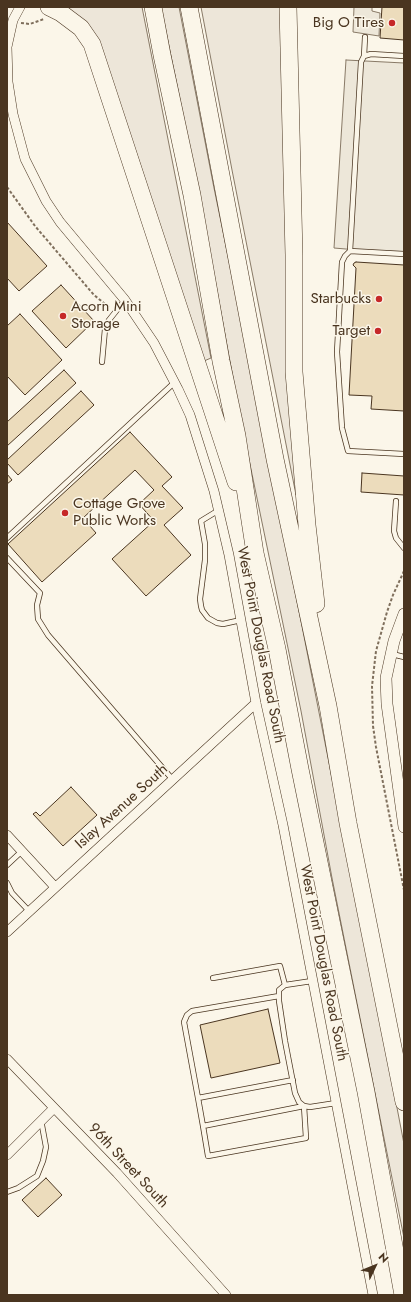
<!DOCTYPE html>
<style>
body{margin:0}
#map{position:relative;width:411px;height:1302px;overflow:hidden;background:#fbf6e9;font-family:Jost,sans-serif}
canvas{display:block}
.frame{position:absolute;inset:0;border:8px solid #4a3520;pointer-events:none}
.north{position:absolute;left:355px;top:1246px;width:40px;height:40px;-webkit-text-stroke:3px #fbf6e9;paint-order:stroke;rotate:47deg;font-size:11px;font-weight:700;line-height:16px;text-align:center;color:#4a3520}
.north::after{content:'';display:block;margin:auto;width:14px;height:18px;background:#4a3520;clip-path:polygon(50% 0,100% 100%,50% 72%,0 100%)}
</style>
<div id="map">
<canvas width="411" height="1302"></canvas>
<div class="frame"></div>
<div class="north">N</div>
</div>
<script>
const ctx = document.querySelector('canvas').getContext('2d');
ctx.lineJoin = 'round';
function fill(path, color) { ctx.fillStyle = color; ctx.fill(path, 'evenodd'); }
const shape = rows => new Path2D(rows.map(r => 'M' + r).join(''));
function trace(path, color, width, dash) { ctx.strokeStyle = color; ctx.lineWidth = width; ctx.lineCap = dash ? 'butt' : 'round'; ctx.setLineDash(dash || []); ctx.stroke(path); }
function label(font, color, halo, rows, align = 'center') {
  ctx.font = font + ' Jost,sans-serif'; ctx.lineWidth = 3; ctx.setLineDash([]); ctx.textBaseline = 'middle'; ctx.strokeStyle = halo; ctx.fillStyle = color; for (const [text, x, y, turn = 0] of rows) {
    ctx.save(); ctx.translate(x, y); ctx.rotate((+turn || 0) * Math.PI / 180); ctx.textAlign = isNaN(turn) ? turn : align; if (halo) ctx.strokeText(text, 0, 0); ctx.fillText(text, 0, 0); ctx.restore();
  }
}
const green = shape([
 [65,7,142,7,211,358,204,361,136,152,65,7],
 [161,7,179,7,214,188,248,353,393,1087,404,1144,404,1238,332,878,301,711,240,416,199,193,161,7],
 [201,7,282,7,296,495,232,170,201,7]
]);
const parking = shape([
 [354,7,372,7,372,11,380,13,379,36,353,32,354,7],
 [346,60,404,63,404,254,334,248,346,60]
]);
const building = shape([
 [382,7,404,7,404,40,380,38,382,7],
 [7,222,47,266,19,291,7,278,7,222],
 [356,262,404,265,404,411,371,409,372,396,349,395,356,268,353,265,354,263,356,262],
 [61,285,94,321,66,348,32,311,61,285],
 [20,314,62,360,25,395,7,376,7,326,20,314],
 [64,370,76,383,7,446,7,422,64,370],
 [81,391,94,405,18,475,7,463,7,460,81,391],
 [130,432,172,477,162,486,183,508,164,525,191,555,146,596,112,559,154,521,139,504,154,490,135,470,83,518,96,533,42,582,8,544,130,432],
 [362,473,404,476,404,495,361,492,362,473],
 [7,474,12,480,7,484,7,474],
 [71,787,97,815,63,846,33,814,36,812,40,816,71,787],
 [268,1009,280,1063,211,1078,200,1025,268,1009],
 [46,1178,62,1195,38,1217,22,1200,46,1178]
]);
const path = shape([
 [21,23,30,24,44,19],
 [7,187,35,226,94,295,110,308],
 [404,571,393,595,387,612,376,651,372,686,373,726,376,747,404,890]
]);
const service = shape([
 [364,56,365,37],
 [404,56,371,54,364,56,361,62,350,251,404,254],
 [350,251,345,256,342,262,337,352,342,428,348,451,404,454],
 [102,362,105,329,109,320,125,300],
 [396,501,394,531,396,538,404,548],
 [219,510,201,521,205,544,205,560,200,599,201,606,202,610,208,618,217,623,223,624,241,620],
 [7,538,175,382],
 [7,558,40,593,37,605,38,619,48,635,173,780],
 [392,654,404,657],
 [7,865,22,851],
 [7,883,12,893,29,911],
 [213,978,280,966,285,985],
 [312,981,285,985,279,990,279,1001,285,1041,295,1093,299,1102,304,1106,310,1107,336,1103],
 [198,1098,293,1080],
 [203,1126,304,1106,306,1138,208,1156,203,1126,198,1098,184,1022,187,1015,192,1011,279,996],
 [7,1192,18,1188,37,1176,43,1161,46,1147,41,1120]
]);
const minor = shape([
 [20,7,13,20,7,47,8,82,13,114,25,159,46,201,60,222,125,300,154,343,178,389,190,415,214,491,229,555,256,703,283,825,373,1295],
 [7,835,55,887],
 [7,932,256,703],
 [7,1059,117,1173,226,1295],
 [7,1155,54,1108]
]);
const tertiary = shape([
 [404,614,394,641,386,678,387,704,404,827]
]);
const motorway = shape([
 [49,7,61,13,81,28,92,44,236,482],
 [153,7,162,55,192,195,221,361,237,436,255,553,277,649,300,769,366,1092,403,1295],
 [189,7,275,459,328,706,348,823,404,1102],
 [288,7,294,255,294,372,307,525,316,604]
]);
const markers = [
 [392,23,4,"#c62828"],
 [379,299,4,"#c62828"],
 [63,316,4,"#c62828"],
 [378,331,4,"#c62828"],
 [65,513,4,"#c62828"]
];
const poiNames = [
 ["Big O Tires",384,23],
 ["Starbucks",371,299],
 ["Acorn Mini",71,307,"left"],
 ["Storage",71,324,"left"],
 ["Target",370,331],
 ["Cottage Grove",73,504,"left"],
 ["Public Works",73,521,"left"]
];
const streetNames = [
 ["West Point Douglas Road South",260,645,79],
 ["Islay Avenue South",122,807,-42],
 ["West Point Douglas Road South",323,963,79],
 ["96th Street South",128,1166,47]
];
fill(green, '#ede6d9');
trace(green, '#887966', 1);
fill(parking, '#ede7d9');
trace(parking, '#887966', 1);
fill(building, '#ecdcbc');
trace(building, '#4a3520', 1);
trace(service, '#4a3520', 6);
trace(minor, '#4a3520', 10);
trace(tertiary, '#4a3520', 12);
trace(motorway, '#4a3520', 18);
trace(path, '#7f6f5c', 2, [3, 2]);
trace(service, '#fbf6e9', 4.5);
trace(minor, '#fbf6e9', 9);
trace(tertiary, '#fbf6e9', 11);
trace(motorway, '#fbf6e9', 17);
for (const [x, y, r, color] of markers) { const dot = new Path2D(); dot.arc(x, y, r, 0, 2 * Math.PI); ctx.fillStyle = color; ctx.fill(dot); trace(dot, '#fbf6e9', 1.5); }
label('15px', '#4a3520', '#fbf6e9', poiNames, 'right');
label('15px', '#4a3520', '#fbf6e9', streetNames);
</script>
